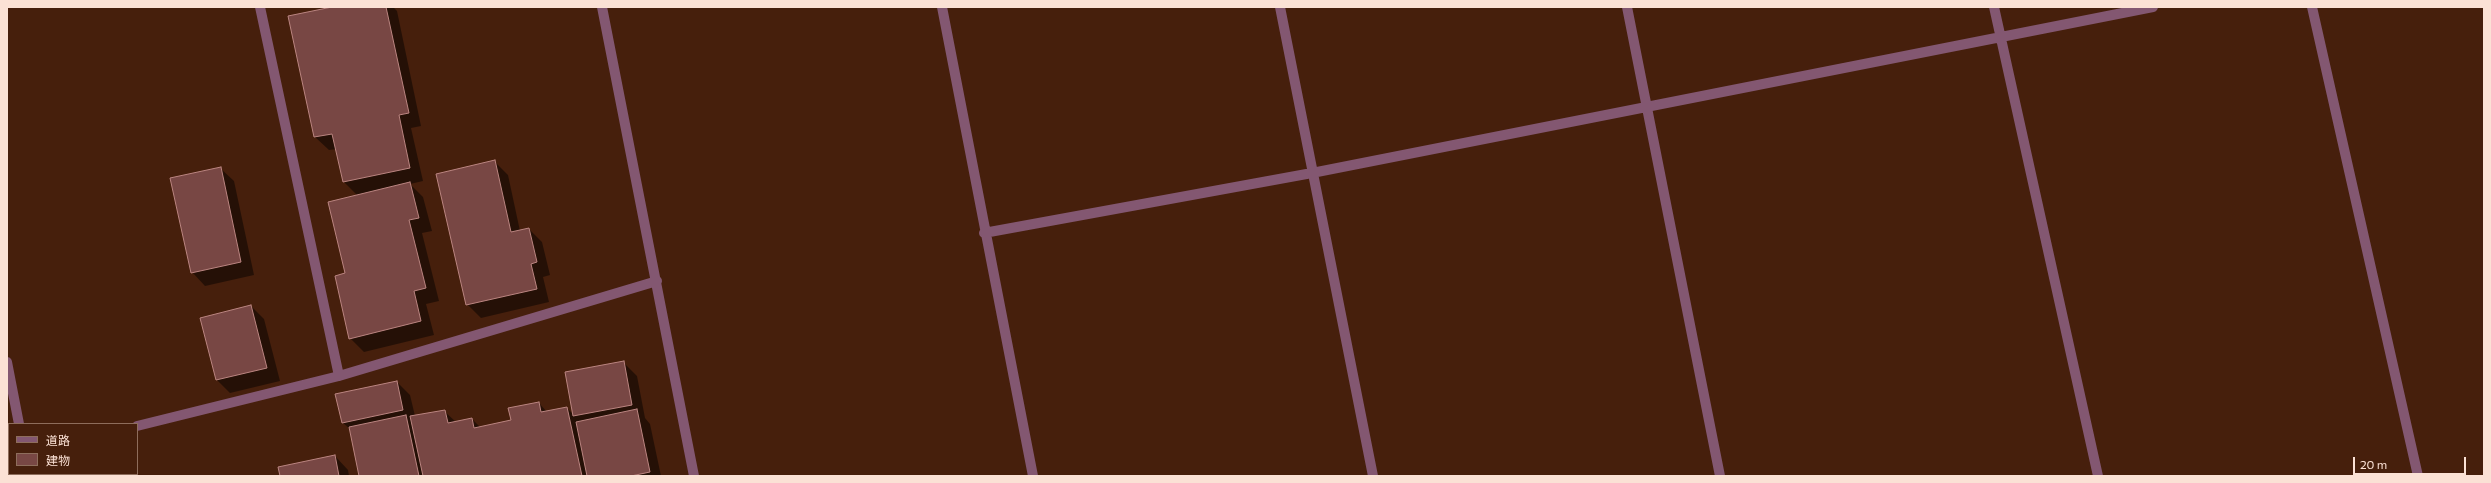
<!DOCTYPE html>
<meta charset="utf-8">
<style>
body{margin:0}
#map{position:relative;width:2491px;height:483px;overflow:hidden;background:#461f0c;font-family:Commissioner,"Noto Sans JP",sans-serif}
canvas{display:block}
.frame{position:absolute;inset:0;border:8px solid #fbe1d5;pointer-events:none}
.legend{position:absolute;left:8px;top:423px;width:130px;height:52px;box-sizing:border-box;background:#461f0c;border:1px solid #8e6d5c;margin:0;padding:5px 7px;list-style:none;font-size:12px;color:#fbe1d5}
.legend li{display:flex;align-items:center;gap:8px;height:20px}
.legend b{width:20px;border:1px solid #8e6d5c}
.scale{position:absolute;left:2353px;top:457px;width:113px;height:18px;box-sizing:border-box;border:2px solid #fbe1d5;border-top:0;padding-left:5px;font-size:12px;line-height:14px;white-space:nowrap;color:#fbe1d5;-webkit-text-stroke:3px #461f0c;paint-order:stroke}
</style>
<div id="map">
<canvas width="2491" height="483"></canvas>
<div class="frame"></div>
<ul class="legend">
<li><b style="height:5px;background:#835771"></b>道路</li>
<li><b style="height:11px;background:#784744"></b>建物</li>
</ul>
<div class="scale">20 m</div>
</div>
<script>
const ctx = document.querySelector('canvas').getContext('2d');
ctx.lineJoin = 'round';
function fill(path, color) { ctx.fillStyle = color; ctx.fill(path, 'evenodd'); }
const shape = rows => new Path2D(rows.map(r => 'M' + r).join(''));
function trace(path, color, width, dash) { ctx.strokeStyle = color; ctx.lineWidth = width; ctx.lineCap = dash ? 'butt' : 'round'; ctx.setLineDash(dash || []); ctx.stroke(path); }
const shadow = shape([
 [337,7,393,7,397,11,421,126,411,128,423,181,410,184,423,197,432,231,422,233,439,301,426,304,434,335,364,352,350,338,346,274,358,196,344,182,337,149,329,150,315,137,289,17],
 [494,161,508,175,520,231,529,229,542,242,550,275,543,277,549,302,481,318,467,304],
 [220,168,234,181,254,275,205,286,192,272],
 [251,306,264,319,280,381,230,393,217,380],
 [623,362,637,376,645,418,650,424,661,476,360,476,351,430,342,422,397,382,410,395,415,416,444,411,456,422,472,419,480,427,512,421,539,403,547,412,567,408,574,415],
 [335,456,348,470,349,476,281,476]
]);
const building = shape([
 [332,7,386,7,409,113,399,115,410,168,343,182,332,134,314,137,288,16,332,7],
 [495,160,511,232,529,228,537,262,531,264,537,289,466,305,436,174,495,160],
 [221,167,241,262,191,273,170,178,221,167],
 [410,182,419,218,409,220,426,288,414,291,421,321,349,339,335,276,345,273,328,202,410,182],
 [251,305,267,368,216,380,200,318,251,305],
 [624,361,632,405,573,416,565,372,624,361],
 [397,381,403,410,342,423,335,394,397,381],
 [539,402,541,412,567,407,582,476,423,476,410,416,445,410,448,423,472,418,474,428,511,420,508,408,539,402],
 [637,409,650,472,631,476,587,476,576,422,637,409],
 [406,415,419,476,359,476,349,427,406,415],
 [335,455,339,476,280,476,278,467,335,455]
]);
const minor = shape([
 [260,7,339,376],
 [602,7,694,476],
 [942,7,1033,476],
 [1280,7,1373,476],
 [1627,7,1720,476],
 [1994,7,2098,476],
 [2312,7,2418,476],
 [984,233,1312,173,2153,7],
 [7,362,19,424],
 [137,426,339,376,657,281],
 [29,474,29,476]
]);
fill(shadow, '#0007');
fill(building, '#784744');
trace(building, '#bb8581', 1);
trace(minor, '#835771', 10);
</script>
